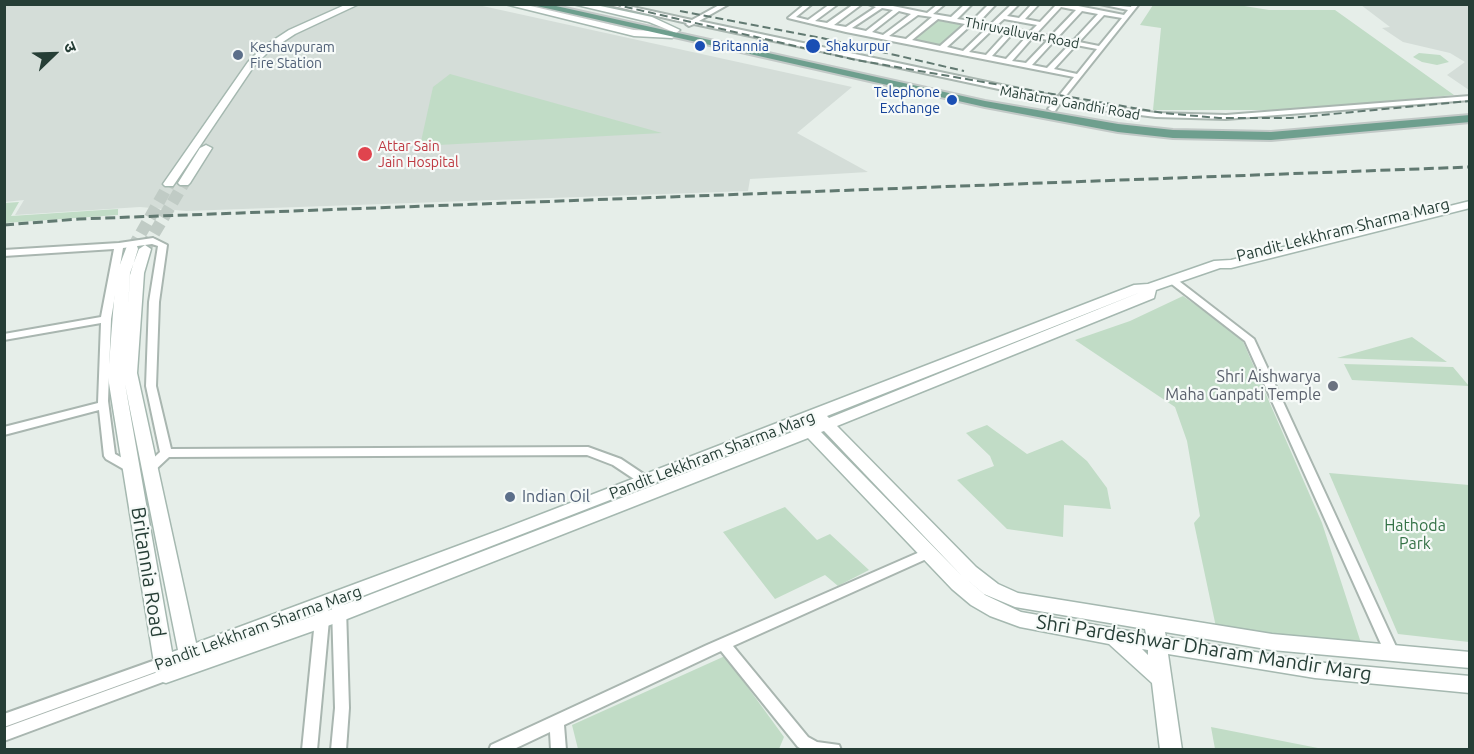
<!DOCTYPE html>
<meta charset="utf-8">
<style>
body{margin:0}
#map{position:relative;width:1474px;height:754px;overflow:hidden;background:#e6eee9;font-family:Ubuntu,"Noto Sans Devanagari",sans-serif}
canvas{display:block}
.frame{position:absolute;inset:0;border:6px solid #263e36;pointer-events:none}
.north{position:absolute;left:24px;top:24px;width:60px;height:60px;-webkit-text-stroke:4px #f6faf8;paint-order:stroke;rotate:67deg;font-size:16px;font-weight:700;line-height:24px;text-align:center;color:#263e36}
.north::after{content:'';display:block;margin:auto;width:21px;height:27px;background:#263e36;clip-path:polygon(50% 0,100% 100%,50% 72%,0 100%)}
</style>
<div id="map">
<canvas width="1474" height="754"></canvas>
<div class="frame"></div>
<div class="north">उ</div>
</div>
<script>
const ctx = document.querySelector('canvas').getContext('2d');
ctx.lineJoin = 'round';
function fill(path, color) { ctx.fillStyle = color; ctx.fill(path, 'evenodd'); }
const shape = rows => new Path2D(rows.map(r => 'M' + r).join(''));
function trace(path, color, width, dash) { ctx.strokeStyle = color; ctx.lineWidth = width; ctx.lineCap = dash ? 'butt' : 'round'; ctx.setLineDash(dash || []); ctx.stroke(path); }
function label(font, color, halo, rows, align = 'center') {
  ctx.font = font + ' Ubuntu,sans-serif'; ctx.lineWidth = 4.5; ctx.setLineDash([]); ctx.textBaseline = 'middle'; ctx.strokeStyle = halo; ctx.fillStyle = color; for (const [text, x, y, turn = 0] of rows) {
    ctx.save(); ctx.translate(x, y); ctx.rotate((+turn || 0) * Math.PI / 180); ctx.textAlign = isNaN(turn) ? turn : align; if (halo) ctx.strokeText(text, 0, 0); ctx.fillText(text, 0, 0); ctx.restore();
  }
}
const built = shape([
 [4,5,478,5,852,87,797,133,868,172,750,179,748,191,186,211,140,207,15,215,24,200,5,202],
 [1361,5,1469,5,1469,90,1447,75,1465,62,1450,53,1403,42,1382,28,1390,27]
]);
const green = shape([
 [1232,4,1269,10,1335,10,1454,95,1293,110,1153,110,1161,28,1140,25,1153,5],
 [935,20,963,25,939,47,910,41],
 [1419,53,1440,55,1449,62,1437,65,1422,62,1413,57],
 [450,74,662,133,420,146,433,87],
 [19,202,11,216,118,209,118,215,5,223,5,203],
 [1183,296,1241,337,1322,523,1361,643,1216,627,1194,523,1200,516,1187,441,1175,407,1075,340,1130,321],
 [1412,337,1447,362,1337,358],
 [1344,364,1453,367,1469,386,1352,380],
 [987,425,1027,454,1062,440,1087,461,1107,488,1111,509,1064,505,1063,537,1007,529,957,480,994,466,990,456,966,433],
 [1329,473,1469,485,1469,642,1398,634],
 [785,507,817,540,830,534,869,570,838,586,825,575,775,599,723,532],
 [725,656,784,737,779,749,578,749,572,725],
 [1211,727,1323,749,1215,749]
]);
const secondaryTunnel = shape([
 [132,249,169,184],
 [145,249,184,183]
]);
const street = shape([
 [605,4,619,4,692,20,721,4,729,4,699,21,1058,97,1074,77,846,32,788,18,805,4,812,4,796,17,808,20,830,4,838,4,815,21,827,23,854,4,862,4,834,25,846,27,876,7,868,4,883,4,927,13,938,4,945,4,933,14,951,17,965,4,972,4,957,19,972,21,989,4,996,4,978,23,990,25,1012,4,1019,4,1007,16,1019,18,1032,4,1039,4,1025,19,1040,22,1055,6,1053,4,1068,4,1124,15,1128,10,1100,4,1131,7,1132,4,1139,4,1064,98,1100,106,1156,113,1226,115,1470,96,1470,100,1226,119,1156,117,1100,110,1061,102,1055,111,1052,111,1048,109,1055,101,694,24,689,26,686,24,687,23,605,4],
 [1061,7,1076,10,1051,36,1036,34,1061,7],
 [882,8,893,10,866,31,852,28,882,8],
 [899,11,911,14,883,35,872,32,899,11],
 [1082,11,1098,14,1073,41,1057,38,1082,11],
 [918,15,932,17,906,39,889,36,918,15],
 [1104,15,1122,18,1099,46,1079,42,1104,15],
 [938,19,965,24,940,46,912,40,938,19],
 [1004,19,1037,25,1030,32,996,26,1004,19],
 [971,25,987,28,963,51,947,47,971,25],
 [993,29,1007,32,986,55,969,52,993,29],
 [1013,33,1027,36,1006,59,992,56,1013,33],
 [1033,37,1048,40,1026,63,1012,61,1033,37],
 [1054,41,1070,44,1047,68,1032,65,1054,41],
 [1076,45,1097,49,1077,74,1054,69,1076,45],
 [153,238,167,245,159,302,156,386,171,449,588,447,621,459,648,477,650,480,648,483,640,483,613,465,587,455,169,457,153,472,145,472,143,469,145,466,160,452,146,386,149,302,158,246,152,244,123,248,111,319,108,401,115,454,135,465,137,468,135,471,127,471,106,459,104,456,99,410,4,435,4,427,98,403,101,323,4,340,4,334,101,317,114,249,4,256,4,250,119,243,153,238],
 [1172,277,1175,278,1254,339,1399,653,1397,657,1392,659,1387,657,1385,653,1245,341,1169,282,1167,280,1169,278,1172,277],
 [929,548,933,550,935,553,933,556,733,646,808,737,817,742,839,745,841,750,804,750,798,747,721,651,564,725,566,750,551,750,550,732,512,750,489,750,491,745,707,645,929,548],
 [321,600,326,601,328,605,329,620,317,750,302,750,315,620,314,605,316,601,321,600],
 [339,603,344,604,346,608,349,708,346,750,331,750,335,708,332,608,334,604,339,603],
 [164,657,169,659,171,663,169,667,4,727,4,714,164,657],
 [166,669,171,671,173,675,171,679,4,741,4,728,166,669]
]);
const secondary = shape([
 [347,4,359,4,295,34,269,51,254,66,173,186,165,186,163,184,248,62,263,47,289,30,347,4],
 [505,4,522,4,634,30,672,32,677,35,672,38,634,36,505,4],
 [573,4,591,4,652,17,680,30,676,33,649,22,573,4],
 [206,145,212,148,190,183,188,185,180,185,178,183,200,148,206,145],
 [1470,201,1470,208,1231,268,1220,268,1156,290,1154,298,837,426,976,567,998,584,1018,593,1272,634,1470,652,1470,668,1272,650,1165,632,1166,637,1315,662,1470,676,1470,693,1315,678,1168,654,1182,750,1160,750,1152,683,1109,644,1020,627,990,616,971,605,952,589,808,438,347,619,166,683,159,681,156,675,108,377,116,275,127,246,137,246,138,249,130,275,128,309,130,273,139,249,145,245,151,249,144,273,137,373,196,643,503,529,1134,285,1148,284,1214,261,1231,260,1470,201],
 [1141,292,829,418,827,416,1141,292],
 [125,384,178,650,172,652,125,384],
 [798,427,800,429,333,609,293,623,798,427],
 [824,431,962,576,821,432,824,431],
 [964,577,984,594,1015,607,1145,629,1146,634,1021,612,985,595,964,577],
 [1142,649,1148,650,1148,655,1142,649]
]);
const primary = shape([
 [528,4,547,4,985,101,1118,124,1173,130,1271,132,1470,115,1470,122,1271,140,1173,138,1118,132,985,107,528,4]
]);
const railFar1 = shape([
 [613,4,856,60,1163,113,1219,118,1290,118,1470,101],
 [680,11,822,38,964,71]
]);
const rail = shape([
 [4,225,79,219,1470,167]
]);
const markers = [
 [700,46,6,"#1a4fb4"],
 [813,46,8,"#1a4fb4"],
 [238,55,6,"#5c6f8a"],
 [952,100,6,"#1a4fb4"],
 [365,154,8,"#e0444e"],
 [1333,386,6,"#6b7280"],
 [510,497,6,"#5c6f8a"]
];
const farStreetnames = [
 ["Thiruvalluvar Road",1022,33,11],
 ["Mahatma Gandhi Road",1070,103,10]
];
const farTransitnames = [
 ["Britannia",712,46],
 ["Shakurpur",826,46],
 ["Telephone",940,92,"right"],
 ["Exchange",940,108,"right"]
];
const farServicenames = [
 ["Keshavpuram",250,47],
 ["Fire Station",250,63]
];
const farHealthnames = [
 ["Attar Sain",378,146],
 ["Jain Hospital",378,162]
];
const streetNames = [
 ["Pandit Lekkhram Sharma Marg",1343,230,-14],
 ["Pandit Lekkhram Sharma Marg",712,455,-21],
 ["Pandit Lekkhram Sharma Marg",258,628,-20]
];
const worshipNames = [
 ["Shri Aishwarya",1321,377],
 ["Maha Ganpati Temple",1321,395]
];
const serviceNames = [
 ["Indian Oil",522,497]
];
const parkNames = [
 ["Hathoda",1415,526],
 ["Park",1415,544]
];
const nearStreetnames = [
 ["Britannia Road",148,572,81],
 ["Shri Pardeshwar Dharam Mandir Marg",1204,648,9]
];
fill(built, '#d4ddd8');
fill(green, '#c1dcc6');
trace(secondaryTunnel, '#c0cbc5', 12, [12, 6]);
trace(street, '#a9b6b0', 4);
trace(secondary, '#a5b8b0', 3);
trace(primary, '#c2c9c7', 4);
fill(street, '#fff');
fill(secondary, '#fff');
fill(primary, '#6e9f8e');
trace(railFar1, '#617971', 2, [8, 4]);
trace(rail, '#617971', 3, [10, 4.5]);
for (const [x, y, r, color] of markers) { const dot = new Path2D(); dot.arc(x, y, r, 0, 2 * Math.PI); ctx.fillStyle = color; ctx.fill(dot); trace(dot, '#f6faf8', 2); }
label('14px', '#263e36', '#f6faf8', farStreetnames);
label('14px', '#164399', '#f6faf8', farTransitnames, 'left');
label('14px', '#4e5e75', '#f6faf8', farServicenames, 'left');
label('14px', '#be3a42', '#f6faf8', farHealthnames, 'left');
label('16px', '#263e36', '#f6faf8', streetNames);
label('16px', '#5b616d', '#f6faf8', worshipNames, 'right');
label('16px', '#4e5e75', '#f6faf8', serviceNames, 'left');
label('16px', '#347246', '#f6faf8', parkNames);
label('20px', '#263e36', '#f6faf8', nearStreetnames);
</script>
